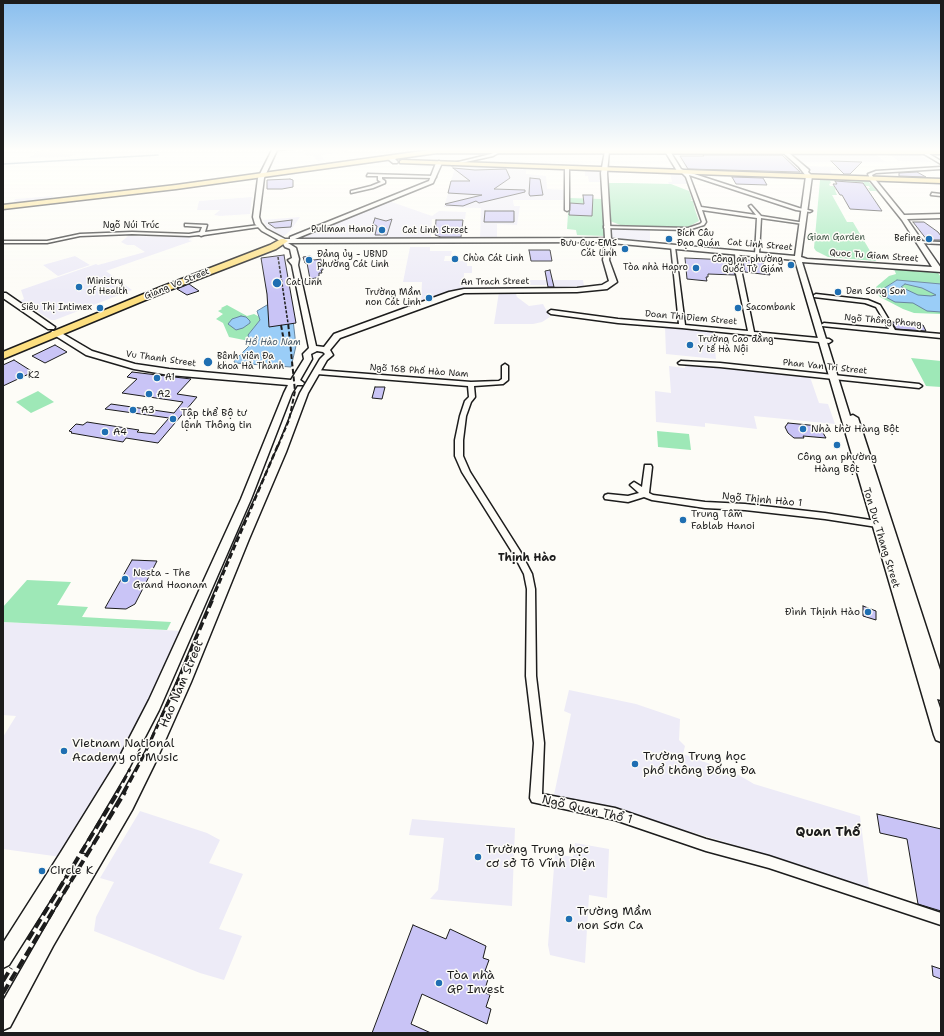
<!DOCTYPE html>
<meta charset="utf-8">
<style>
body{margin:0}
#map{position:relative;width:944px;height:1036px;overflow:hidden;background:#fdfcf7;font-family:"Shantell Sans",sans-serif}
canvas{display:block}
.frame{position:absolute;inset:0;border:4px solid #1c1c1c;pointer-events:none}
</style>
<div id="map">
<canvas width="944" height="1036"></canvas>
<div class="frame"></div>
</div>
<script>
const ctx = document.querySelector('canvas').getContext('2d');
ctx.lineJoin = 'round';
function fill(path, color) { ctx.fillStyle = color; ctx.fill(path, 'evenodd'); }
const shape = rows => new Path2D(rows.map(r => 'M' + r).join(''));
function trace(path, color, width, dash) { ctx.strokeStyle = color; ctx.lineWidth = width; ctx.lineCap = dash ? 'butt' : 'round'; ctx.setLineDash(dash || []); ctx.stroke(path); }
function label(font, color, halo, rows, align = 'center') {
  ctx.font = font + ' "Shantell Sans",sans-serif'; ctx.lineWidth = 3; ctx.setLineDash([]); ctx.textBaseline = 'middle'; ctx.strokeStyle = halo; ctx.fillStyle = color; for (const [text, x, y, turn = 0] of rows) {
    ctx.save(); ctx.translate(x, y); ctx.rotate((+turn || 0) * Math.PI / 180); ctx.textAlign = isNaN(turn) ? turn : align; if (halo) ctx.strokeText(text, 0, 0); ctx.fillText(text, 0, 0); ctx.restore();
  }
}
const built = shape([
 [331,148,356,148,347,149,348,151,340,153,320,155,325,160,318,161,313,156,305,155,304,150],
 [67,149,62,154,76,154,68,157,29,158,38,151],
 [676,153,783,154,806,175,687,170],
 [874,153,885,162,798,162,790,154],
 [887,153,918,154,931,162,899,161],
 [456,165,526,167,526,174,546,176,547,189,567,190,567,200,513,200,514,206,520,206,517,225,497,224,497,239,480,239,481,208,444,207,448,193,458,193,461,181,451,181],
 [804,166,836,167,840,170,830,170,833,176,815,175],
 [585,169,601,171,603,182,589,182,588,176,585,176],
 [670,172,682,173,685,176,688,184,669,184,668,182,672,182],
 [53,196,50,200,13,204,15,199],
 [252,197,250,214,220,216,214,215,220,210,197,210,199,201],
 [389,201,432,216,439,211,466,212,465,219,432,219,431,238,305,239,306,236],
 [300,217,291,230,283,237,267,227,263,220],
 [611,229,650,230,650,241,612,238],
 [128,236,192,237,188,240,192,241,106,271,132,290,55,320,51,320,20,301,24,299,21,290,96,264,98,265,145,252,134,245,127,245,121,242],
 [410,247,430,247,430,251,452,251,451,256,445,256,444,261,467,261,467,266,472,266,472,273,464,273,463,291,421,304,422,282,403,282],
 [75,256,90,265,58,276,43,265],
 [525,280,583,280,584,286,548,288,547,285,525,285],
 [499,292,515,292,517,297,529,306,543,304,550,317,542,322,533,324,494,324],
 [665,327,713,332,716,359,666,354],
 [685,365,810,377,819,403,828,404,835,424,754,416,757,429,705,423,705,427,656,422,655,391,671,393,669,366,685,368],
 [3,622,181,631,145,712,118,765,61,857,3,849,3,737,16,716,3,715],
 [569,690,636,704,680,719,679,740,685,746,683,754,737,774,754,784,860,816,869,888,755,851,661,823,617,808,554,795,571,714,564,711],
 [140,811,207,833,220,840,209,863,243,874,219,929,242,936,224,980,200,973,94,931,96,917,114,882,100,878],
 [412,819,515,828,512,906,430,899,438,890,444,838,409,835],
 [575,843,609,849,607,898,589,895,585,963,550,955,548,945,555,854,573,857]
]);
const green = shape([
 [820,180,868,181,881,196,876,191,870,191,868,188,870,188,869,186,865,186,863,182,830,181,831,183,829,184,830,186,834,186,836,190,835,190,837,195,832,195,847,222,853,222,876,261,828,257,816,251,814,248],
 [608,183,627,183,671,184,689,191,692,200,690,201,693,201,695,210,693,210,695,210,699,221,688,227,685,226,680,228,623,226,610,221],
 [569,198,603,199,605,236,577,235,576,230,567,229],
 [894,269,938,273,941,277,941,314,914,313,903,309,880,297,876,292,876,287,889,276,896,274],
 [227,305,247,316,254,314,260,317,260,320,248,335,251,342,249,346,246,345,249,341,229,337,223,323,216,319,223,314,218,311,222,309,221,308],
 [911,358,941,361,941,387,926,386],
 [38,391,54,402,31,413,16,402],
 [657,431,689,434,691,450,658,447],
 [27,580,71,582,57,605,88,607,82,617,171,622,167,630,3,622,3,607]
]);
const water = shape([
 [897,280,941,284,941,312,927,311,913,303,895,302,882,295,883,289,897,280],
 [905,284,922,288,936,295,931,296,918,295,901,287,905,284],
 [291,302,296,346,291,367,235,363,234,361,251,344,248,335,260,320,257,311,267,305,291,302],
 [241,316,246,317,250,321,250,323,243,328,236,330,228,324,232,319,241,316]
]);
const stream = shape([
 [3,164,158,155]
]);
const building = shape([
 [703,155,782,155,800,172,688,169,680,156,704,156,703,155],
 [831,161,862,162,850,174,844,174,831,161],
 [453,168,475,170,506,169,510,178,494,189,525,190,525,192,479,203,476,201,463,206,446,205,445,204,482,195,448,193,451,181,470,181,453,168],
 [917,172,926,177,899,176,899,173,917,172],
 [732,177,763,178,767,185,736,184,732,177],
 [530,178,540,179,543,195,530,196,529,194,530,178],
 [290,179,293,180,293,187,282,189,267,189,267,180,290,179],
 [835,181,863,183,882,211,850,209,842,195,840,195,833,184,837,184,835,181],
 [583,195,593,195,592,216,569,215,570,203,584,204,583,195],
 [485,211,514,211,514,222,484,222,485,211],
 [375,218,386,221,392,219,387,235,375,235,377,226,373,224,375,218],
 [292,220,291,227,275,228,268,223,292,220],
 [436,220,463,220,461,237,441,237,435,235,436,220],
 [913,222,924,222,938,232,941,236,941,240,927,240,913,222],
 [529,250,550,250,552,261,531,261,529,250],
 [284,255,296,323,269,327,267,294,261,258,284,255],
 [310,256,314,260,321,259,323,270,321,270,322,273,319,273,319,276,316,278,310,279,307,263,305,263,303,257,310,256],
 [685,258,729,260,735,275,708,274,708,277,706,277,707,281,687,279,685,258],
 [745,260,763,261,764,268,768,268,770,275,745,272,743,261,745,260],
 [550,270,554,287,548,287,545,271,550,270],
 [189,284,199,291,187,295,177,289,189,284],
 [892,322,923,325,926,331,896,329,892,322],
 [55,345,67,352,45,363,32,356,55,345],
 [14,360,33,372,3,386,3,365,14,360],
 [132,372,191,379,177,394,197,397,158,443,126,438,123,442,71,433,72,432,69,431,76,424,83,425,87,422,139,430,137,432,155,434,169,418,105,409,111,404,174,413,183,402,122,393,137,379,127,377,132,372],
 [375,387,385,387,382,399,372,398,375,387],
 [788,423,819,426,826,438,803,436,804,438,794,438,788,433,785,427,788,423],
 [132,560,157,561,135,604,126,609,105,608,132,560],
 [863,606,876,611,876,620,863,616,863,606],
 [877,814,941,829,941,911,918,904,907,839,880,833,877,814],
 [413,925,446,939,450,929,486,946,483,958,489,960,485,971,490,973,484,992,490,995,486,1007,491,1009,487,1024,422,994,411,1024,431,1033,372,1033,413,925],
 [932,966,941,969,941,979,933,976,932,966]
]);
const street = shape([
 [275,148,303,148,276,150,274,149,275,148],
 [448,148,460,148,441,151,439,150,448,148],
 [914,148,919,148,941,161,941,164,914,148],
 [499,150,500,152,493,156,452,165,450,164,491,154,499,150],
 [567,167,569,168,569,210,567,211,565,210,565,168,567,167],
 [941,167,941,169,876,173,872,175,874,179,872,180,870,179,868,174,876,171,941,167],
 [682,171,685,171,799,208,812,211,810,212,796,210,689,175,701,207,756,215,749,206,751,205,761,216,805,223,803,224,761,218,759,254,757,255,755,254,757,218,702,210,706,222,704,225,688,230,604,228,604,226,606,226,688,228,700,224,702,222,686,177,682,173,682,171],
 [368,174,434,176,436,177,434,178,382,177,382,179,385,181,385,183,373,188,351,193,351,191,371,186,381,182,378,180,378,176,367,176,368,174],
 [932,193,941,194,941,196,931,195,932,193],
 [185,224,207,225,205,232,259,225,261,226,259,227,204,235,201,236,199,235,189,236,132,234,80,236,47,243,3,243,3,241,47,241,80,234,132,232,189,234,200,232,202,227,187,226,185,226,185,224],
 [917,241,941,242,941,244,919,243,917,243,917,241],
 [671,246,675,247,685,325,748,331,736,274,735,252,737,251,739,252,742,274,754,332,829,339,832,341,829,343,682,328,618,323,551,314,548,312,551,310,618,319,679,324,671,246],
 [816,294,868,300,880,305,895,330,941,334,941,338,822,326,821,325,824,323,889,329,876,307,865,303,814,297,814,295,816,294],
 [681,361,720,363,919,384,922,386,919,388,720,367,679,364,678,363,681,361],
 [505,364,508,366,508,380,503,384,474,386,475,397,471,402,466,416,463,440,463,456,470,472,520,551,532,574,535,589,536,676,544,743,542,794,615,808,706,839,769,856,941,913,941,925,769,868,706,851,615,820,532,802,530,798,534,743,526,676,527,589,524,574,514,555,462,472,455,456,455,440,460,416,465,401,469,397,468,386,317,374,314,372,317,370,471,382,499,381,502,379,502,366,505,364],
 [645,465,651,465,652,467,649,493,653,495,705,502,745,504,825,513,877,521,881,524,877,527,825,519,745,510,705,508,652,500,644,497,628,502,605,499,604,497,605,495,608,494,628,496,639,493,630,485,634,482,642,487,645,465]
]);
const secondary = shape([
 [273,148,278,148,264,178,259,217,261,223,266,229,285,239,290,239,290,237,429,181,436,163,439,161,442,163,433,183,295,239,605,238,601,173,605,151,607,150,609,151,607,173,611,239,795,256,806,176,799,167,778,148,783,148,809,170,808,172,812,176,801,257,807,259,932,267,902,220,870,180,870,178,874,178,904,215,941,214,941,218,907,219,941,268,941,272,802,262,850,416,853,415,858,418,941,673,941,700,937,699,941,711,941,742,936,740,934,735,795,260,611,243,609,260,617,282,607,289,577,292,464,293,340,338,330,350,333,355,327,360,308,393,286,452,249,539,191,682,156,761,132,810,53,946,10,1027,3,1030,3,1001,79,869,71,867,9,965,3,968,3,943,61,852,118,760,149,700,241,499,284,393,288,385,169,375,134,369,86,355,51,333,52,331,58,331,92,351,135,364,169,369,291,380,304,359,303,354,309,348,292,265,288,260,292,258,290,249,285,247,282,242,262,231,255,224,253,217,258,178,273,148],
 [600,242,605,242,603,260,609,281,602,285,577,288,464,289,449,292,334,334,324,347,316,346,298,265,299,259,296,248,288,243,600,242],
 [317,351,323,352,325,354,320,359,300,393,276,452,237,539,177,682,146,751,120,798,87,855,79,853,128,770,159,710,251,499,292,393,297,385,303,385,304,383,300,380,312,359,311,354,317,351],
 [663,148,668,148,681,169,685,171,685,173,677,171,663,148],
 [393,156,398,157,395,159,398,162,397,163,393,163,388,159,393,156],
 [3,293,6,293,55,327,54,329,48,329,3,298,3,293]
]);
const primary = shape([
 [437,149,941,150,941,154,437,153,176,189,3,209,3,205,176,185,437,149],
 [402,160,941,179,941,183,400,163,400,161,402,160],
 [281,239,284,239,288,241,276,249,167,291,3,359,3,352,161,287,270,245,281,239]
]);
const railFar4 = shape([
 [278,257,288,323]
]);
const railFar3 = shape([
 [281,325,285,347],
 [278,446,289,420,295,391,288,322]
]);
const railFar2 = shape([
 [212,600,278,445]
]);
const railFar1 = shape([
 [117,793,130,769],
 [124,793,144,755,173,692,213,599]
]);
const rail = shape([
 [28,940,118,792],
 [3,981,11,968],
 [3,993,125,792]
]);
const markers = [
 [382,230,4,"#1f6fb2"],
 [669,239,4,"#1f6fb2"],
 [929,239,4,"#1f6fb2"],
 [625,249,4,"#1f6fb2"],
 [455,259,4,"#1f6fb2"],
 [309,260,4,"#1f6fb2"],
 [791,265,4,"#1f6fb2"],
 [696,268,4,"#1f6fb2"],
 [277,283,5,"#1f6fb2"],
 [79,287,4,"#1f6fb2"],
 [838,292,4,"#1f6fb2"],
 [429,298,4,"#1f6fb2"],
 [100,308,4,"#1f6fb2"],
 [738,308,4,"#1f6fb2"],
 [690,345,4,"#1f6fb2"],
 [208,362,5,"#1f6fb2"],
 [20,376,4,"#1f6fb2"],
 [157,378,4,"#1f6fb2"],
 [149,394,4,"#1f6fb2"],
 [133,410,4,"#1f6fb2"],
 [173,419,4,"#1f6fb2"],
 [803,429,4,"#1f6fb2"],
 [105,432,4,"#1f6fb2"],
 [837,445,4,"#1f6fb2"],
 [683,520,4,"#1f6fb2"],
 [125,579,4,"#1f6fb2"],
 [868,612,4,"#1f6fb2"],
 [64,751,4,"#1f6fb2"],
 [635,764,4,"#1f6fb2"],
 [478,857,4,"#1f6fb2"],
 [42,871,4,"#1f6fb2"],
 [569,919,4,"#1f6fb2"],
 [439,983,4,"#1f6fb2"]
];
const farStreetnames = [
 ["Ngõ Núi Trúc",131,226],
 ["Cat Linh Street",435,231],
 ["Cat Linh Street",760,245,5],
 ["Quoc Tu Giam Street",874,256,4],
 ["An Trach Street",495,282,-1],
 ["Giang Vo Street",177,284,-22],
 ["Doan Thi Diem Street",691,318,5],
 ["Ngõ Thông Phong",883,321,5],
 ["Vu Thanh Street",161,359,8],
 ["Phan Van Tri Street",825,367,6],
 ["Ngõ 168 Phố Hào Nam",419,371,4]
];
const farPoinames = [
 ["Pullman Hanoi",374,230,"right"],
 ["Bích Câu",677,234],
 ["Đạo Quán",677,244],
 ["Befine",921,239,"right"],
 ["Bưu Cục EMS",617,244,"right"],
 ["Cát Linh",617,254,"right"],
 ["Đảng ủy - UBND",317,255],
 ["phường Cát Linh",317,265],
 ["Chùa Cát Linh",463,259],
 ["Công an phường",783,260,"right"],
 ["Quốc Tử Giám",783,270,"right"],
 ["Tòa nhà Hapro",688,268,"right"],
 ["Ministry",87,282],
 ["of Health",87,292],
 ["Cat Linh",286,283],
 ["Den Song Son",846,292],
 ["Trường Mầm",421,293,"right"],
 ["non Cát Linh",421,303,"right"],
 ["Siêu Thị Intimex",92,308,"right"],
 ["Sacombank",746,308],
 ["Trường Cao đẳng",698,340],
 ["Y tế Hà Nội",698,350],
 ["Bệnh viện Đa",217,357],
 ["khoa Hà Thành",217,367],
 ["K2",28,376],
 ["A1",165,378]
];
const farParknames = [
 ["Giam Garden",836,238]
];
const farWaternames = [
 ["Hồ Hào Nam",273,343]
];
const poiNames = [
 ["A2",157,394],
 ["A3",141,410],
 ["Tập thể Bộ tư",181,413],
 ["lệnh Thông tin",181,425],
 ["Nhà thờ Hàng Bột",811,429],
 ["A4",113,432],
 ["Công an phường",837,457,"center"],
 ["Hàng Bột",837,469,"center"],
 ["Trung Tâm",691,514],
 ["Fablab Hanoi",691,526],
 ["Nesta - The",133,573],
 ["Grand Haonam",133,585],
 ["Đình Thịnh Hào",860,612,"right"]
];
const streetNames = [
 ["Ngõ Thịnh Hào 1",762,500,5],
 ["Ton Duc Thang Street",881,538,73]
];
const neighbourhoodNames = [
 ["Thịnh Hào",527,558]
];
const nearStreetnames = [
 ["Hao Nam Street",182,684,-67],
 ["Ngõ Quan Thổ 1",587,810,13]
];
const nearPoinames = [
 ["Vietnam National",72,744],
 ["Academy of Music",72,758],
 ["Trường Trung học",643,757],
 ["phổ thông Đống Đa",643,771],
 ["Trường Trung học",486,850],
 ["cơ sở Tô Vĩnh Diện",486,864],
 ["Circle K",50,871],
 ["Trường Mầm",577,912],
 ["non Sơn Ca",577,926],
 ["Tòa nhà",447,976],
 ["GP Invest",447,990]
];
const nearNeighbourhoodnames = [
 ["Quan Thổ",828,833]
];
fill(built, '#edebf7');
fill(green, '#9ee8b7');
fill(water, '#9acdf7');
trace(water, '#68869f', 1);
trace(stream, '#68869f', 1.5);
fill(building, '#c9c4f6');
trace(building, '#1c1c1c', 1);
trace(street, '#1c1c1c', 3);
trace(secondary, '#1c1c1c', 3);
trace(primary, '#1c1c1c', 3);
fill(street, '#fdfcf7');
fill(secondary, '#fdfcf7');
fill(primary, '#fddf80');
trace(railFar4, '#1c1c1c', 1.5, [3, 1.5]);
trace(railFar3, '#1c1c1c', 2, [5, 2.5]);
trace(railFar2, '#1c1c1c', 2.5, [6, 3]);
trace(railFar1, '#1c1c1c', 3, [8, 4]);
trace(rail, '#1c1c1c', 4, [10, 4.5]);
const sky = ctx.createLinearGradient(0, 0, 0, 293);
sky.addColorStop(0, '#89beee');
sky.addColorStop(0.51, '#fefefb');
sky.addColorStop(1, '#fefefb00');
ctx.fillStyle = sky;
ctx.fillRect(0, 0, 944, 293);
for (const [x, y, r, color] of markers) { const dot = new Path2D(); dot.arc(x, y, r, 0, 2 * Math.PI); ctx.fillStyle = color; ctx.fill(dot); trace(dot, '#fdfcf7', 1.5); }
label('9px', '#1c1c1c', '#fdfcf7', farStreetnames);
label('9px', '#1c1c1c', '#fdfcf7', farPoinames, 'left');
label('9px', '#43594a', '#fdfcf7', farParknames);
label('italic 9px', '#485a69', '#fdfcf7', farWaternames);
label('10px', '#1c1c1c', '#fdfcf7', poiNames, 'left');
label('10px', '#1c1c1c', '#fdfcf7', streetNames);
label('bold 11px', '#1c1c1c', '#fdfcf7', neighbourhoodNames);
label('12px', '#1c1c1c', '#fdfcf7', nearStreetnames);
label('12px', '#1c1c1c', '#fdfcf7', nearPoinames, 'left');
label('bold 13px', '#1c1c1c', '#fdfcf7', nearNeighbourhoodnames);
</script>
